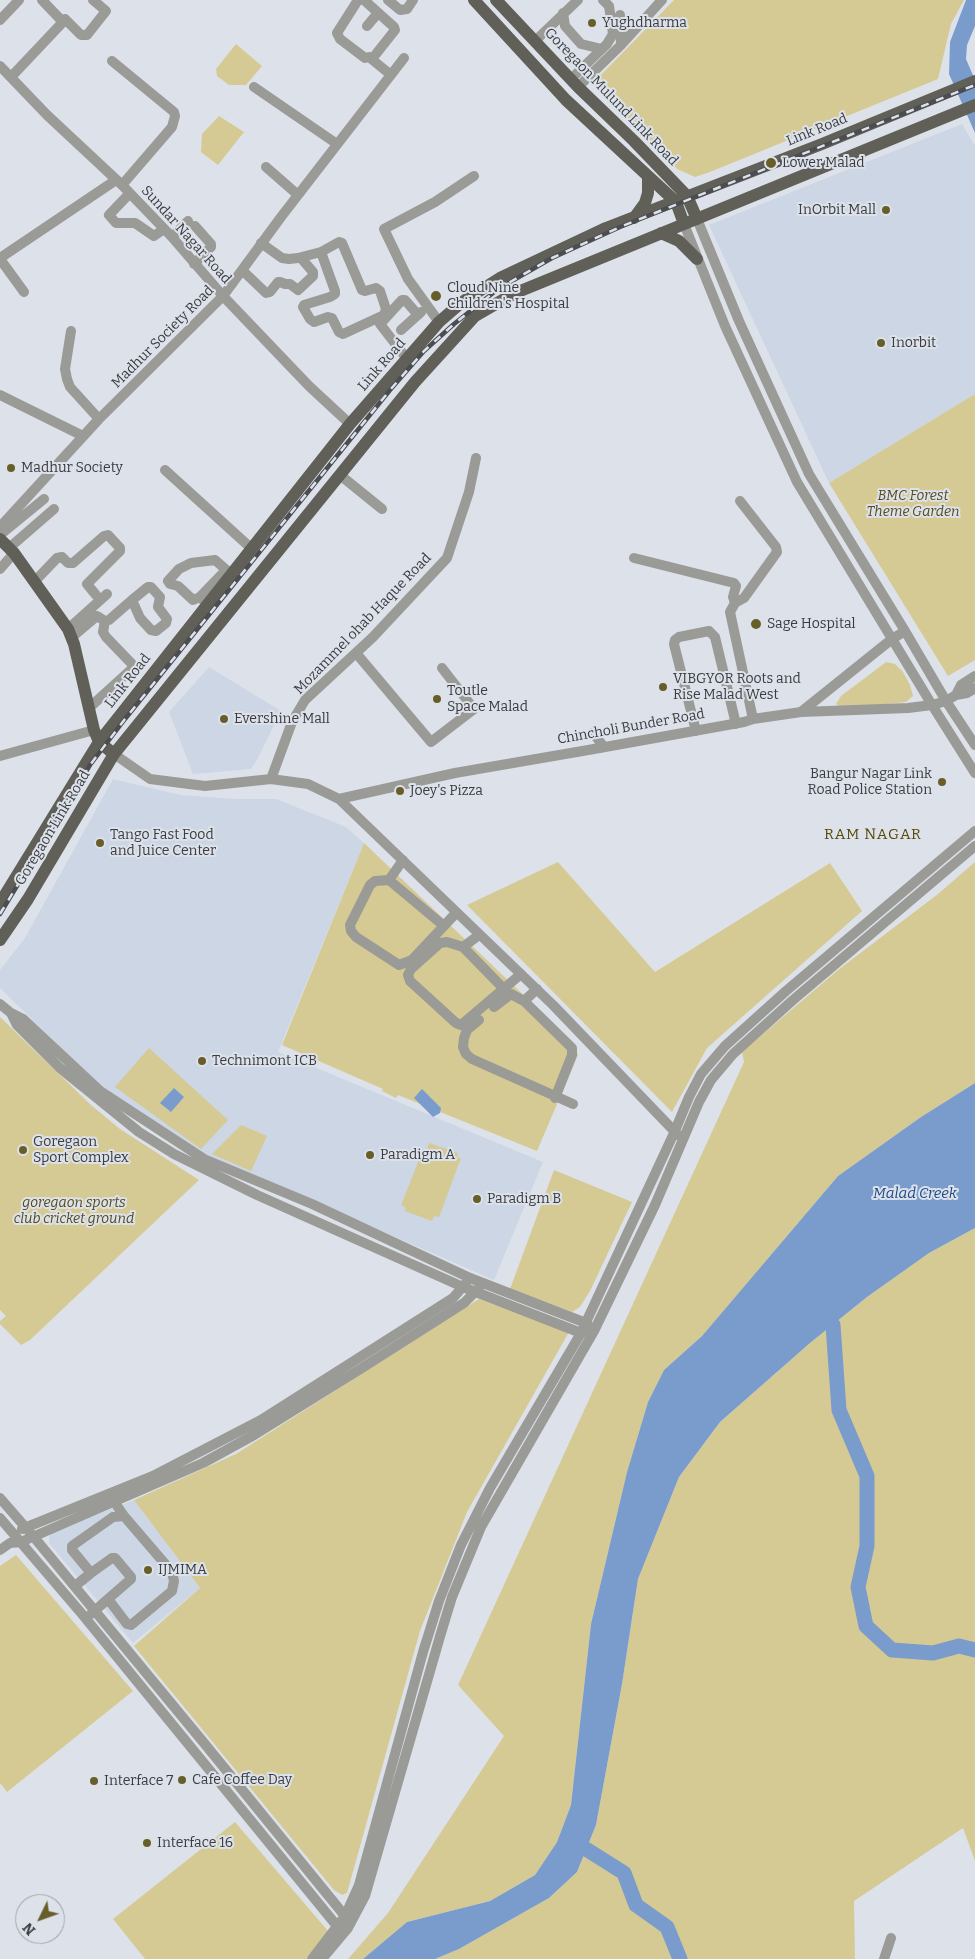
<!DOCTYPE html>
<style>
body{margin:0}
#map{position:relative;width:975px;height:1959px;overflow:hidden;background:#dde2ea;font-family:Bitter,serif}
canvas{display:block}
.north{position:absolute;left:15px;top:1894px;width:50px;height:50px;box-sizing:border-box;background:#dde2ea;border:1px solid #9ca0a6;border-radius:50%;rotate:228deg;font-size:14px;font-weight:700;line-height:20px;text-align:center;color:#3a3c3f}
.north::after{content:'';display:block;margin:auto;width:18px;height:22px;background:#685e2a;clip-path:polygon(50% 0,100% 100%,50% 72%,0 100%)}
</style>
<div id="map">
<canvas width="975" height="1959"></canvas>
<div class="north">N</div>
</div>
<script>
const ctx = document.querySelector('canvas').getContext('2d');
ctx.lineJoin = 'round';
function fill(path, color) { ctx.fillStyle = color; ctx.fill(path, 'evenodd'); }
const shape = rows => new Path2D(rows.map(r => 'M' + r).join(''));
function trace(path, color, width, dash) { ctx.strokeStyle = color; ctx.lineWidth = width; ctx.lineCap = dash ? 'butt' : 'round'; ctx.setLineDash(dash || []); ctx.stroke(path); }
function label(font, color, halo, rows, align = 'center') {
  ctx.font = font + ' Bitter,serif'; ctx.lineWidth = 4; ctx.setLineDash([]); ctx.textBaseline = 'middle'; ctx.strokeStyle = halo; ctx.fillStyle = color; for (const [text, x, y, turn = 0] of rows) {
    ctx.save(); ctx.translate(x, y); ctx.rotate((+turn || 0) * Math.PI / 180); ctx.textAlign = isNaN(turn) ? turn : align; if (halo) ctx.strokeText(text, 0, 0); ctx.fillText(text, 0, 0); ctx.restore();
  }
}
const built = shape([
 [962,124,975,146,975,394,829,483,709,225],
 [209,667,281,711,258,758,251,769,193,774,169,712],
 [113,779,180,795,234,799,276,799,346,827,364,843,278,1052,543,1162,494,1280,203,1153,98,1084,0,988,0,970,25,938],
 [134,1500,200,1588,133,1643,49,1543,50,1533]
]);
const green = shape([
 [674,0,964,0,951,24,938,79,710,172,695,177,677,169,594,82],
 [236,44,262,66,246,85,229,85,217,76,216,69],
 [219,116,244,132,218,165,201,152,202,134],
 [975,394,975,660,948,676,829,483],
 [886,662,895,664,903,672,910,685,913,696,906,702,842,708,836,704,841,696],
 [364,843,574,1043,578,1055,537,1151,398,1095,396,1098,382,1091,383,1089,282,1045],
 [558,862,655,972,830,863,862,911,707,1048,672,1112,467,905],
 [975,862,975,1083,921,1117,838,1176,702,1336,664,1370,648,1402,627,1472,591,1624,571,1805,557,1842,535,1875,490,1901,407,1922,363,1959,348,1959,388,1913,504,1736,458,1685,744,1062,742,1052,838,970,938,894],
 [0,1017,91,1105,120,1129,199,1180,30,1340,21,1345,0,1324,0,1321,6,1316,0,1310],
 [149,1048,228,1120,201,1149,115,1087],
 [241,1125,267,1136,251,1171,212,1154],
 [429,1143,458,1153,457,1157,461,1158,439,1217,434,1216,432,1221,405,1211,405,1207,401,1205,423,1150,427,1150],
 [554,1170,632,1202,590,1291,580,1307,572,1312,510,1289],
 [975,1228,975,1861,963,1828,854,1901,855,1959,435,1959,459,1949,549,1898,577,1872,596,1825,622,1684,638,1579,679,1477,720,1422,810,1343,867,1297,929,1253],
 [479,1299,569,1332,467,1512,420,1631,347,1893,342,1895,334,1890,134,1646,200,1588,134,1500,236,1454],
 [16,1555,133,1691,7,1792,0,1783,0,1566],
 [235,1822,328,1931,306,1959,145,1959,113,1919]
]);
const water = shape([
 [966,0,975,0,975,26,967,45,966,59,975,80,975,133,949,74,950,42],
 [975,1083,975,1228,929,1253,867,1297,810,1343,720,1422,679,1477,638,1579,622,1684,596,1825,577,1872,549,1898,459,1949,435,1959,363,1959,407,1922,490,1901,535,1875,557,1842,571,1805,591,1624,627,1472,648,1402,664,1370,702,1336,838,1176,921,1117],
 [174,1088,184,1097,171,1112,160,1103],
 [422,1089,441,1108,440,1113,433,1117,414,1098]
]);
const river = shape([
 [833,1325,839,1410,867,1476,867,1546,858,1587,866,1626,892,1650,933,1653,959,1646,975,1650],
 [586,1849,624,1873,636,1905,667,1927,680,1959]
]);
const minor = shape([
 [358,0,337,33,340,39,365,58,369,57,391,75],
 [364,0,394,27,395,30,372,59],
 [388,0,400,10,407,9,413,0],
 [563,13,565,26,581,44,602,49],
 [620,15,621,45],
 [0,20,19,0],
 [61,20,65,19,81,35,87,35,106,11,93,0],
 [367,26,378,13],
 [535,41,578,0],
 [112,61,174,112,175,116,172,127,122,185],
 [0,66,47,115,122,185,172,237,223,296,309,386,350,424],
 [11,77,62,23,61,20,42,0],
 [571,79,607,44,613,34,609,6,603,0],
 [254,87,337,144],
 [578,87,621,45,662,0],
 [266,167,298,195],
 [130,193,109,215,116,223,135,223,154,236,164,229],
 [697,219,739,321,809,474,905,631,946,701,975,745],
 [684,224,725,326,797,482,932,705,975,773],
 [172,237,188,221],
 [261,243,282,258,289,259,298,258,321,252,339,242,342,243,362,290,365,291,376,288,380,291,386,309,384,315,343,334,339,332,332,318,328,317,314,322,310,319,303,307,304,305,330,297,335,294,335,291,321,252],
 [0,258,116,180],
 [0,259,24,292],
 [194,264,211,247,211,244,195,226],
 [242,270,266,293,270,292,278,282,280,282,285,284,290,284,298,290,313,276,313,272,301,258],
 [439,322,408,279,384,229,435,202,474,176],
 [401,330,421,312],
 [71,331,65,369,67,379,70,387,99,419],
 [407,359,380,324,402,300,405,300,418,315],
 [0,395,83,436],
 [165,470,252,549],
 [340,475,382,509],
 [740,501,776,547,777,552,744,598,735,603,730,612,753,719],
 [0,527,99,419,223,296,281,217,404,58],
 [0,535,44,499],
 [9,548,54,509],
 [634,558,734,583,736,586,733,597,735,603],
 [0,569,14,553],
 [35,581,57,558,62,557,68,563,73,563,104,536,108,535,120,548,120,551,87,584,96,595],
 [200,597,226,570],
 [208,605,200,597,193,600,178,586,170,584,168,581,179,569,191,563,215,560,231,574],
 [68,629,107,594],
 [71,638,97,616,105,621,109,620,132,600,148,587,151,587,160,597,158,607,167,619,166,623,156,631,151,630,140,618,132,600],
 [356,653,431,742,474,709,442,668],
 [956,695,961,685,975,676],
 [89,708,133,668,132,664,106,637,103,632,105,621],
 [801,712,892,639,905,631],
 [696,731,674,644,675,640,679,637,709,631,715,637,736,724],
 [593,733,604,747],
 [114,754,150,779,205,786,271,779,308,784,339,799,553,1005,678,1135],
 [0,756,94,730],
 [271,779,292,722,305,700,373,637,447,558,469,492,476,458],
 [339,799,455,773,594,749,744,722,753,719,801,712,908,708,932,705,946,701,956,695,967,693,975,688],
 [403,860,389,880,375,881,370,885,350,925,351,931,356,937,399,965,412,960,456,913],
 [389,880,444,926],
 [479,935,463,947,447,942,440,943,411,969,408,975,410,981,456,1023,461,1025,521,974],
 [463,947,504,989],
 [524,1001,572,1048,572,1055,555,1098],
 [0,1004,11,1013,23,1019,100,1091,204,1159,312,1204,470,1278,586,1323,590,1327],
 [494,1007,511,994,524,1001,537,989],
 [11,1013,17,1025,60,1068,139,1132,174,1154,257,1195,463,1287,581,1333,585,1332],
 [479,1020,467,1030,464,1038,463,1047,466,1054,472,1059,573,1104],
 [0,1498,33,1536,204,1743,345,1916,347,1922],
 [0,1518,82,1614,337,1926,342,1927],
 [22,1529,153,1476,261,1420,453,1298,466,1283],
 [0,1550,10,1543,21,1542,203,1463,254,1435,362,1368,464,1303,479,1288],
 [75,1586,91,1573],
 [108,1599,131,1579,131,1577,115,1558,112,1558,91,1573,72,1550,72,1546,113,1517,124,1516],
 [91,1614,108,1599,127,1624,131,1625,172,1591,174,1581,172,1572,124,1516,111,1497],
 [312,1959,345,1916,359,1885,423,1652,439,1601,461,1545,490,1488,581,1333,674,1133,689,1097,701,1074,725,1046,786,991,975,831],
 [322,1959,348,1928,365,1896,441,1633,452,1597,481,1527,594,1331,655,1205,699,1102,711,1080,733,1054,793,1000,975,846],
 [884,1959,891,1938]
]);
const major = shape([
 [474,0,566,100,676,202,684,224],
 [496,0,578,87,634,141,687,196,697,219],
 [634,218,645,203,648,193,648,176],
 [661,233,679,241,697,259],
 [0,539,14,553,68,629,74,644,94,730,99,742,114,754],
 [0,903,99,742,350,424,439,322,462,302,500,278,606,228,822,144,975,81],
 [0,940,28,899,114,754,415,382,475,316,513,294,975,105]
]);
const rail = shape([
 [0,914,90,765,125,719,390,390,424,351,454,324,498,289,552,258,620,227,975,85]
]);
const markers = [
 [592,23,5,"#685e2a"],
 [771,163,6,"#685e2a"],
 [886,210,5,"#685e2a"],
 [436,296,6,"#685e2a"],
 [881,343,5,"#685e2a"],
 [11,468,5,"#685e2a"],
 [756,624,6,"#685e2a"],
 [663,687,5,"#685e2a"],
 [437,699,5,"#685e2a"],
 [224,719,5,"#685e2a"],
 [942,782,5,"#685e2a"],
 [400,791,5,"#685e2a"],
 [100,843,5,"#685e2a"],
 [202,1061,5,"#685e2a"],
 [23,1150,5,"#685e2a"],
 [370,1155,5,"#685e2a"],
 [477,1199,5,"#685e2a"],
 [148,1570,5,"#685e2a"],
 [182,1780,5,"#685e2a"],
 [94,1781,5,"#685e2a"],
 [147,1843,5,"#685e2a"]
];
const poiNames = [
 ["Yughdharma",602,23],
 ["Lower Malad",782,163],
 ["InOrbit Mall",876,210,"right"],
 ["Cloud Nine",447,288],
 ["Children's Hospital",447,304],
 ["Inorbit",891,343],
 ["Madhur Society",21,468],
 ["Sage Hospital",767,624],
 ["VIBGYOR Roots and",673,679],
 ["Rise Malad West",673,695],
 ["Toutle",447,691],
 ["Space Malad",447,707],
 ["Evershine Mall",234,719],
 ["Bangur Nagar Link",932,774,"right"],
 ["Road Police Station",932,790,"right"],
 ["Joey's Pizza",410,791],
 ["Tango Fast Food",110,835],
 ["and Juice Center",110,851],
 ["Technimont ICB",212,1061],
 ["Goregaon",33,1142],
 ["Sport Complex",33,1158],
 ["Paradigm A",380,1155],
 ["Paradigm B",487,1199],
 ["IJMIMA",158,1570],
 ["Cafe Coffee Day",192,1780],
 ["Interface 7",104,1781],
 ["Interface 16",157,1843]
];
const streetNames = [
 ["Goregaon Mulund Link Road",611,97,46],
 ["Link Road",817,130,-22],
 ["Sundar Nagar Road",186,235,48],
 ["Madhur Society Road",163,337,-45],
 ["Link Road",382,365,-49],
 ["Mozammel ohab Haque Road",363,624,-46],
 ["Link Road",128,681,-52],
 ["Chincholi Bunder Road",631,727,-10],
 ["Goregaon Link Road",53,828,-59]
];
const parkNames = [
 ["BMC Forest",913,496],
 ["Theme Garden",913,512],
 ["goregaon sports",74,1203],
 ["club cricket ground",74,1219]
];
const neighbourhoodNames = [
 ["RAM NAGAR",873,835]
];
const waterNames = [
 ["Malad Creek",915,1194]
];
fill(built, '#ccd6e4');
fill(green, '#d5ca94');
fill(water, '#7a9ccc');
trace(river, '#7a9ccc', 15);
trace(minor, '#9a9a96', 10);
trace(major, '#605f58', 12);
trace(rail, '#4b4d51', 4.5);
trace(rail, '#dde2ea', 2.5, [8]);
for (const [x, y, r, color] of markers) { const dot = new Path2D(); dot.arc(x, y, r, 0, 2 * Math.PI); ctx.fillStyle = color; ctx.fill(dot); trace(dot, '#dde2ea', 2); }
label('14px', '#3a3c3f', '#dde2ea', poiNames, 'left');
label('14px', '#3a3c3f', '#dde2ea', streetNames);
label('italic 14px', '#544b1c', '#dde2ea', parkNames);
ctx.letterSpacing = '1px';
label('15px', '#564a09', '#dde2ea', neighbourhoodNames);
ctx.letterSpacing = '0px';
label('italic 15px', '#1d4a85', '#dde2ea', waterNames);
</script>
